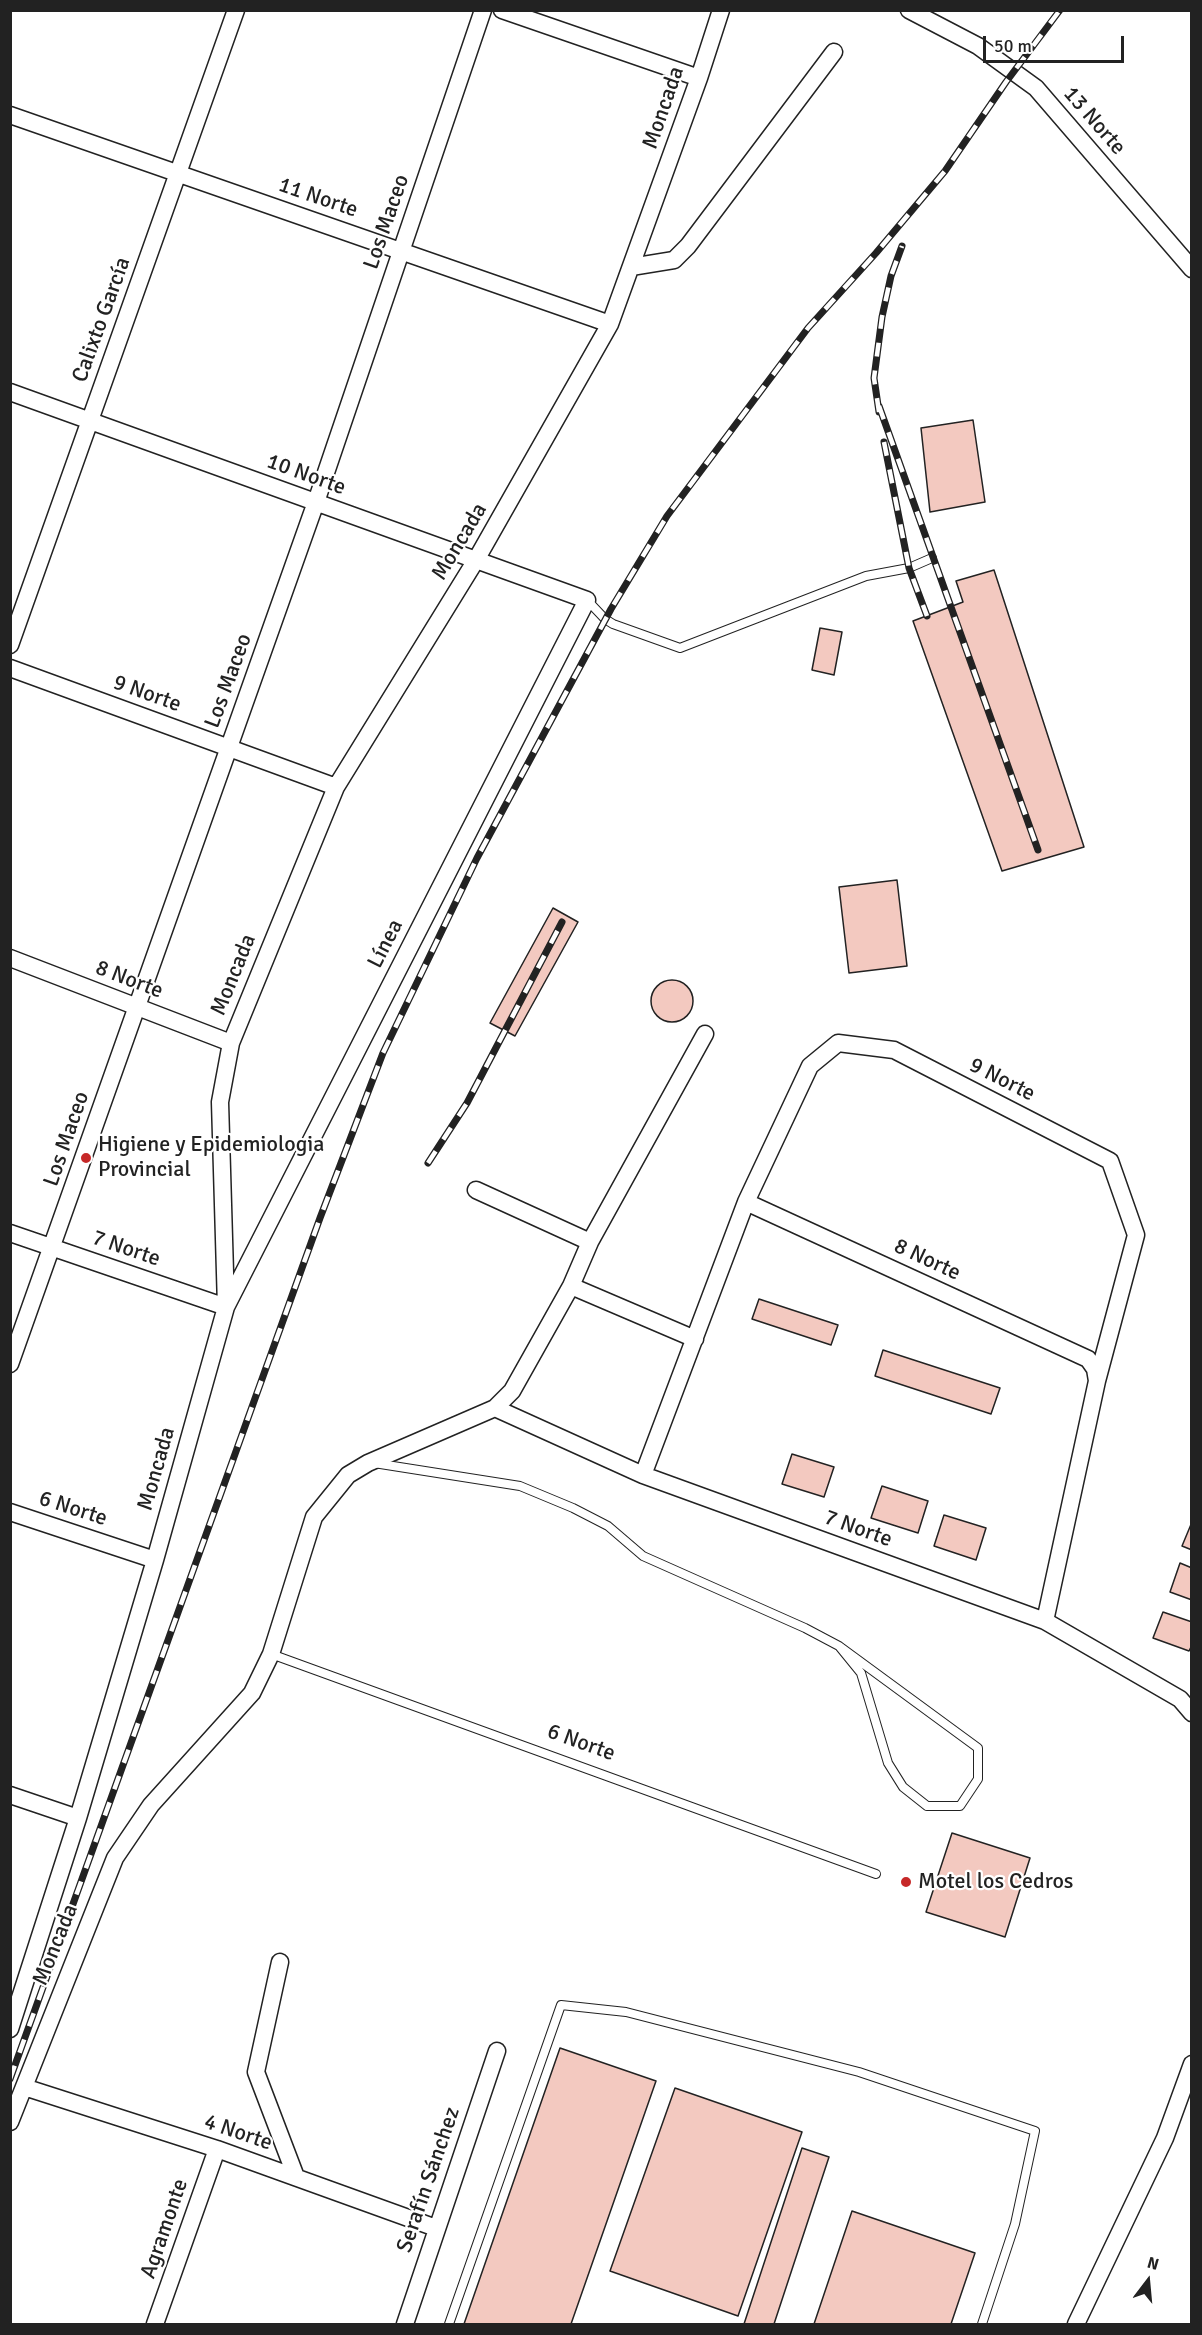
<!DOCTYPE html>
<meta charset="utf-8">
<style>
body{margin:0}
#map{position:relative;width:1202px;height:2335px;overflow:hidden;background:#fff;font-family:Signika,sans-serif}
canvas{display:block}
.frame{position:absolute;inset:0;border:12px solid #222;pointer-events:none}
.north{position:absolute;left:1118px;top:2251px;width:60px;height:60px;-webkit-text-stroke:4px #fff;paint-order:stroke;rotate:16deg;font-size:16px;font-weight:700;line-height:24px;text-align:center;color:#222}
.north::after{content:'';display:block;margin:auto;width:21px;height:27px;background:#222;clip-path:polygon(50% 0,100% 100%,50% 72%,0 100%)}
.scale{position:absolute;left:983px;top:36px;width:141px;height:27px;box-sizing:border-box;border:3px solid #222;border-top:0;padding-left:8px;font-size:18px;line-height:21px;white-space:nowrap;color:#222;-webkit-text-stroke:4px #fff;paint-order:stroke}
</style>
<div id="map">
<canvas width="1202" height="2335"></canvas>
<div class="frame"></div>
<div class="north">N</div>
<div class="scale">50 m</div>
</div>
<script>
const ctx = document.querySelector('canvas').getContext('2d');
ctx.lineJoin = 'round';
function fill(path, color) { ctx.fillStyle = color; ctx.fill(path, 'evenodd'); }
const shape = rows => new Path2D(rows.map(r => 'M' + r).join(''));
function trace(path, color, width, dash) { ctx.strokeStyle = color; ctx.lineWidth = width; ctx.lineCap = dash ? 'butt' : 'round'; ctx.setLineDash(dash || []); ctx.stroke(path); }
function label(font, color, halo, rows, align = 'center') {
  ctx.font = font + ' Signika,sans-serif'; ctx.lineWidth = 4.5; ctx.setLineDash([]); ctx.textBaseline = 'middle'; ctx.strokeStyle = halo; ctx.fillStyle = color; for (const [text, x, y, turn = 0] of rows) {
    ctx.save(); ctx.translate(x, y); ctx.rotate((+turn || 0) * Math.PI / 180); ctx.textAlign = isNaN(turn) ? turn : align; if (halo) ctx.strokeText(text, 0, 0); ctx.fillText(text, 0, 0); ctx.restore();
  }
}
const building = shape([
 [973,420,985,502,930,512,921,428,973,420],
 [994,570,1084,847,1002,871,913,621,963,602,956,581,994,570],
 [820,628,842,632,834,675,812,670,820,628],
 [897,880,907,966,849,973,839,887,897,880],
 [553,908,578,922,515,1036,490,1023,553,908],
 '651 1001a21 21 0 1 1 42 0a21 21 0 1 1-42 0Z',
 [759,1299,838,1325,831,1345,752,1319,759,1299],
 [883,1350,1000,1388,991,1414,875,1376,883,1350],
 [792,1454,834,1467,824,1497,782,1484,792,1454],
 [882,1486,928,1501,918,1533,871,1518,882,1486],
 [944,1515,986,1528,976,1560,934,1546,944,1515],
 [1192,1522,1192,1550,1182,1546,1192,1522],
 [1180,1563,1192,1568,1192,1600,1170,1592,1180,1563],
 [1163,1612,1192,1622,1192,1645,1189,1651,1153,1638,1163,1612],
 [952,1833,1030,1858,1005,1937,926,1912,952,1833],
 [560,2048,656,2081,571,2324,464,2324,560,2048],
 [675,2088,802,2132,738,2316,610,2271,675,2088],
 [802,2148,829,2157,774,2324,744,2324,802,2148],
 [852,2211,975,2253,951,2324,814,2324,852,2211]
]);
const service = shape([
 [587,600,605,619,613,624,680,648,866,576,909,568,932,558],
 [374,1463,520,1486,573,1508,608,1526,643,1556,805,1628,839,1646,861,1673,888,1763,903,1787,927,1806,960,1806,978,1779,978,1748,839,1646],
 [271,1654,876,1874],
 [449,2324,561,2005,626,2012,859,2072,1035,2131,1015,2224,982,2324]
]);
const minor = shape([
 [502,10,699,78],
 [909,10,978,46,1036,88,1192,269],
 [10,115,610,324],
 [631,267,674,260,688,246,834,52],
 [10,392,587,600,226,1307,10,1233],
 [10,645,236,10],
 [10,668,336,787],
 [10,958,231,1043],
 [476,1190,590,1242],
 [746,1202,1088,1359,1095,1369,1097,1381,1045,1621],
 [571,1286,695,1339],
 [10,1364,316,502,483,10],
 [495,1408,643,1475,1045,1621,1180,1699,1192,1713],
 [643,1475,746,1202,810,1066,838,1043,894,1050,1110,1161,1136,1235,1097,1381],
 [10,1512,155,1560],
 [10,1795,78,1818],
 [280,1962,256,2072,296,2177],
 [10,2029,78,1818,155,1560,226,1307,220,1102,231,1043,336,787,476,560,610,324,699,78,721,10],
 [24,2087,217,2149,436,2228],
 [10,2122,115,1858,151,1805,252,1693,271,1654,314,1517,348,1475,368,1463,495,1408,512,1391,571,1286,590,1242,705,1034],
 [155,2324,217,2149],
 [405,2324,497,2051],
 [1076,2324,1165,2138,1192,2064]
]);
const rail = shape([
 [879,406,1038,850],
 [879,412,874,378,882,317,891,276,902,246],
 [884,442,909,568,927,616],
 [428,1163,467,1103,562,922],
 [10,2079,320,1218,383,1053,477,858,611,609,667,516,808,328,876,253,945,171,1006,82,1060,10]
]);
const markers = [
 [86,1158,6,"#c62828"],
 [906,1882,6,"#c62828"]
];
const streetNames = [
 ["Moncada",664,108,-71],
 ["13 Norte",1094,121,49],
 ["11 Norte",318,198,19],
 ["Los Maceo",387,222,-71],
 ["Calixto García",102,320,-70],
 ["10 Norte",306,475,20],
 ["Moncada",460,542,-59],
 ["Los Maceo",229,681,-70],
 ["9 Norte",147,694,20],
 ["Línea",386,944,-63],
 ["Moncada",234,975,-68],
 ["8 Norte",129,980,21],
 ["9 Norte",1002,1080,27],
 ["Los Maceo",67,1139,-71],
 ["7 Norte",126,1249,19],
 ["8 Norte",927,1260,25],
 ["Moncada",157,1469,-74],
 ["6 Norte",73,1509,18],
 ["7 Norte",858,1529,20],
 ["6 Norte",581,1743,20],
 ["Moncada",56,1945,-68],
 ["4 Norte",238,2133,19],
 ["Serafín Sánchez",429,2180,-71],
 ["Agramonte",165,2229,-71]
];
const poiNames = [
 ["Higiene y Epidemiologia",98,1145],
 ["Provincial",98,1170],
 ["Motel los Cedros",918,1882]
];
fill(building, '#f3c9c0');
trace(building, '#222', 1.5);
trace(service, '#222', 10);
trace(minor, '#222', 19);
trace(service, '#fff', 8);
trace(minor, '#fff', 16);
trace(rail, '#222', 7);
trace(rail, '#fff', 4.5, [14]);
for (const [x, y, r, color] of markers) { const dot = new Path2D(); dot.arc(x, y, r, 0, 2 * Math.PI); ctx.fillStyle = color; ctx.fill(dot); trace(dot, '#fff', 2); }
label('22px', '#222', '#fff', streetNames);
label('22px', '#222', '#fff', poiNames, 'left');
</script>
